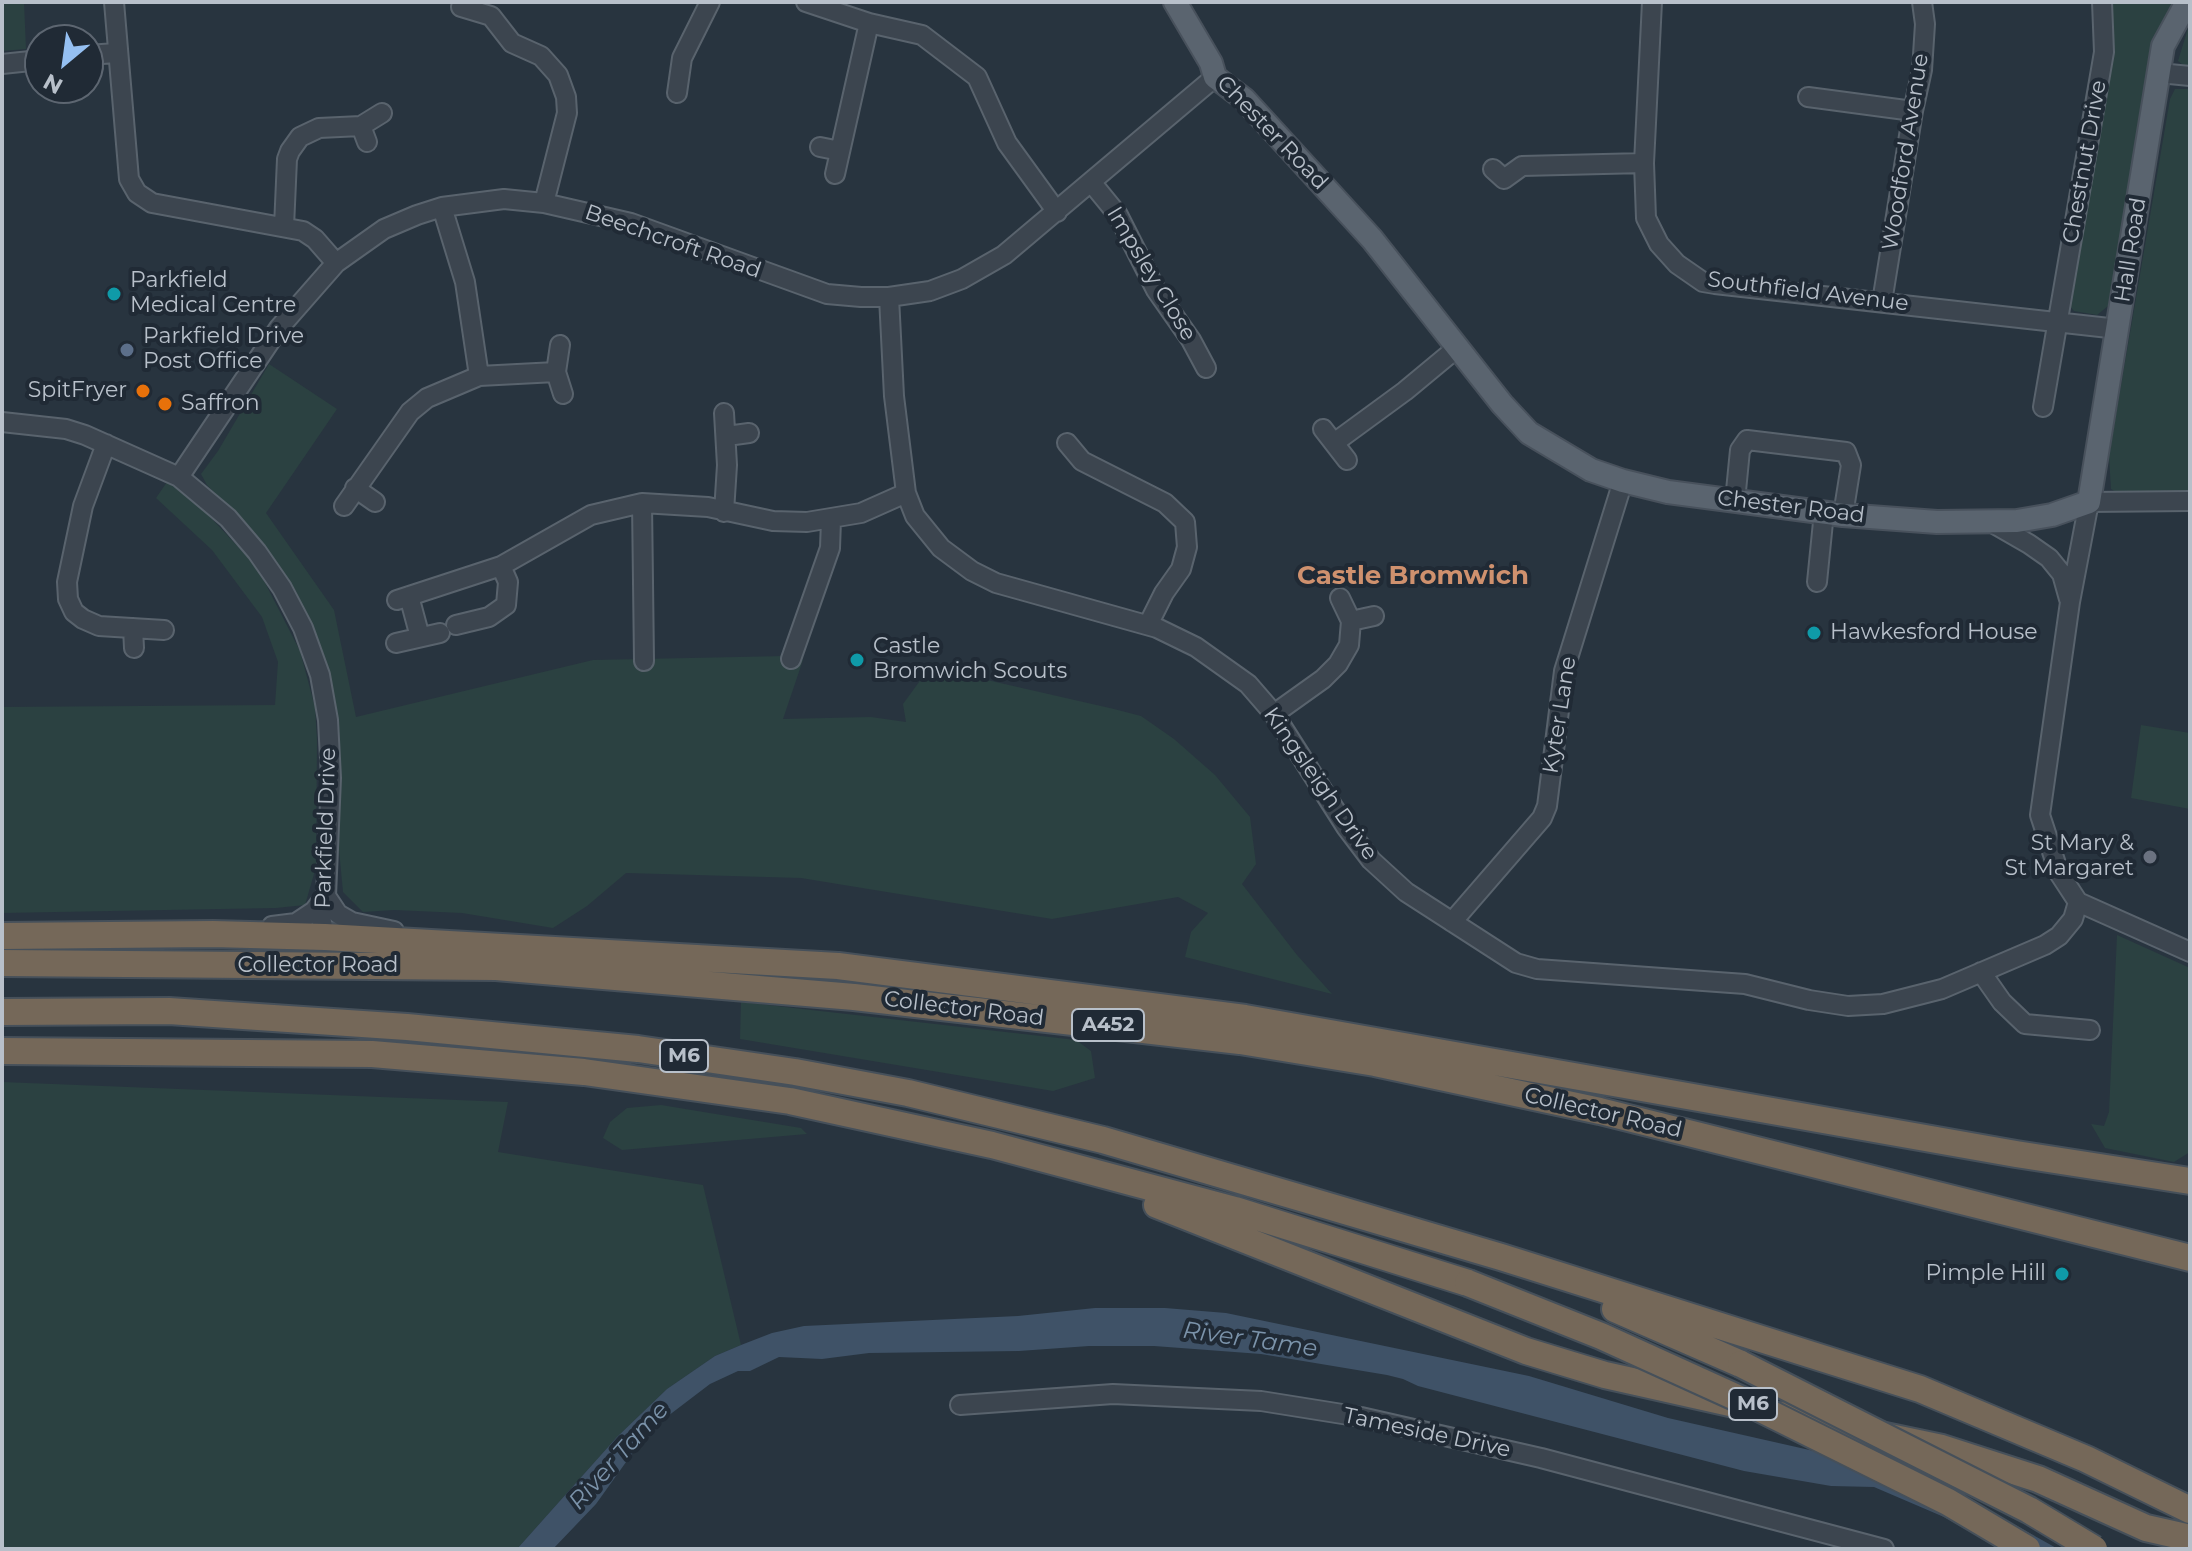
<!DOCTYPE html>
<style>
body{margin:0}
#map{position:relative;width:2192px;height:1551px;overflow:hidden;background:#28343f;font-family:Montserrat,sans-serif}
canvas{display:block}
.frame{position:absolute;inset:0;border:4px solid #b8c0ca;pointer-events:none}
.north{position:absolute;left:24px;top:24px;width:80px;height:80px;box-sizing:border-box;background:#202a35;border:2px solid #5d6671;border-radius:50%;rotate:209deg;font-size:22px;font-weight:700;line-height:32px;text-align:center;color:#b8c0ca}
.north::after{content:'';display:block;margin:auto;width:28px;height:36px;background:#95c0f2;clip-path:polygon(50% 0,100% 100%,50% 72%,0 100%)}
</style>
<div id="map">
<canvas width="2192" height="1551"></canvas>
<div class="frame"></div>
<div class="north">N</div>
</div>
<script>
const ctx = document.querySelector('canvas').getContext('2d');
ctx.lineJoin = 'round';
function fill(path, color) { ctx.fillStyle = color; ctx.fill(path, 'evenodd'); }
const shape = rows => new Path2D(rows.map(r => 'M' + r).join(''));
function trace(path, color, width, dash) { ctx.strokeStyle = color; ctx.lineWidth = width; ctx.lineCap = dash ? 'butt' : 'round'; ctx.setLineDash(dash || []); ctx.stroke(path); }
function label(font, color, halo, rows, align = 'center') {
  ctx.font = font + ' Montserrat,sans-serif'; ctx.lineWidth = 8; ctx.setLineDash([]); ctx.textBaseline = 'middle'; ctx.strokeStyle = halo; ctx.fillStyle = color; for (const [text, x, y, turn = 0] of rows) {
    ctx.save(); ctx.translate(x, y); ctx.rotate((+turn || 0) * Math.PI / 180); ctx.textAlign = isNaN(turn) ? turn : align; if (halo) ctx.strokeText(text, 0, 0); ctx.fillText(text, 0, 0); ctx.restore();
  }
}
const green = shape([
 [2,2,24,2,26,49,2,51],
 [2110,2,2172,2,2157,40,2149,74,2108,306,2097,315,2074,311,2069,305],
 [2190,22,2190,70,2178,61],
 [2175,89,2190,89,2190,492,2121,495,2111,489,2109,456,2170,99],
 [269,364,337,409,266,513,334,610,356,717,593,660,786,656,803,660,783,719,871,717,906,722,903,704,930,667,1114,709,1141,716,1174,739,1215,775,1250,817,1256,864,1242,884,1297,955,1332,994,1185,957,1191,932,1208,913,1178,897,1052,919,801,878,626,873,587,906,553,928,462,913,394,910,363,912,343,892,339,850,339,727,319,643,296,591,268,550,207,485,201,474,218,451],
 [167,482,198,504,257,567,300,651,315,707,317,740,316,867,305,905,276,908,2,913,2,707,275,705,278,662,262,617,212,550,156,498],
 [2141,725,2190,733,2190,809,2131,798],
 [2117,935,2190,968,2190,1152,2174,1162,2105,1148,2091,1124,2104,1126,2109,1112],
 [741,1002,1076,1040,1091,1051,1095,1078,1053,1091,740,1039],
 [2,1082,508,1102,498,1152,703,1185,741,1345,715,1356,667,1389,617,1437,517,1549,2,1549],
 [661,1105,801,1128,807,1134,622,1150,603,1138,610,1122,627,1108]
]);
const water = shape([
 [1095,1308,1165,1308,1226,1313,1529,1376,1668,1418,1898,1470,1983,1507,2058,1549,2003,1549,1944,1517,1874,1487,1831,1486,1744,1471,1418,1386,1403,1379,1387,1375,1261,1354,1154,1346,1089,1346,1019,1351,869,1353,822,1359,779,1357,750,1371,738,1371,710,1384,664,1419,644,1437,596,1504,553,1549,517,1549,617,1437,667,1389,715,1356,741,1345,772,1333,804,1326,1018,1316]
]);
const minor = shape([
 [114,2,129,179,137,193,152,203,303,231,315,239,336,263],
 [806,2,869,23,922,35,977,77,1007,143,1057,212],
 [1652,2,1644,163,1646,218,1659,244,1677,264,1703,282,1715,284,2118,329],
 [461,7,491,16,512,43,541,56,558,75,566,97,567,113,544,203],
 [88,55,116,53],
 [2,64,40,60],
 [2159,73,2190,76],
 [677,93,682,58,710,2],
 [1808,97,1913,111],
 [367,142,361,126,382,113],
 [820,147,840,151],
 [1493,169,1504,179,1522,166,1644,163],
 [835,174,869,23],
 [1091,182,1118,215,1156,290,1191,340,1206,368],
 [442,207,465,282,479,376],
 [284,227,287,159,290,151,300,137,319,128,361,126],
 [889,297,894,396,906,493,915,516,941,548,972,571,996,583,1157,628,1196,647,1248,684,1274,714,1346,827,1371,860,1406,892,1516,963,1537,969,1745,984,1809,1000,1848,1006,1883,1004,1942,989,2045,945,2059,936,2073,919,2078,902],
 [1882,302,1913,111,1922,70,1925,24,1922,2],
 [560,345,556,372,563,394],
 [2043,407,2104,52,2102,2],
 [2,422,66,429,85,435,179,477,228,518,257,552,282,588,303,628,320,675,328,720,331,778,326,896,321,917,325,937],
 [1323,429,1347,460],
 [727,436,749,433],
 [1067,443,1082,461,1165,503,1185,522,1187,547,1181,569,1164,593,1148,625],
 [1334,443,1405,391,1458,347],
 [106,444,83,506,67,582,68,599,74,612,83,619,99,626,164,630],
 [179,477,279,328,336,263,384,229,417,215,442,207,504,199,544,203,631,223,827,294,861,297,889,297,930,291,962,279,1004,255,1215,77],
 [355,488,375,502],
 [1735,501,1740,450,1747,440,1846,452,1851,465,1843,515],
 [2190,501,2089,502,2070,602,2040,815,2059,873,2078,902,2190,952],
 [642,503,644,661],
 [344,506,410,412,427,398,479,376,556,372],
 [724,512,727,465,724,413],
 [1989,521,2029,544,2049,558,2062,574,2069,599],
 [1817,582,1824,512],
 [409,596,420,637],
 [397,600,501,566,591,515,642,503,708,507,773,521,807,522,861,513,906,493],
 [1351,621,1374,616],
 [456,625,489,617,506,605,508,582,501,566],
 [133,628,134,648],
 [396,643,440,633],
 [791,659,830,548,831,520],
 [1274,714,1323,679,1338,664,1349,645,1351,621,1340,598],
 [326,896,338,914,352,922,394,931],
 [1452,922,1542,818,1547,806,1564,671,1623,481],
 [272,926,296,923,314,911,324,898],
 [1981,972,2002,1002,2025,1024,2090,1030],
 [960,1405,1113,1394,1261,1401,1361,1417,1541,1458,1884,1549]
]);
const major = shape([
 [1175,2,1211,63,1215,77,1244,99,1372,239,1502,404,1529,433,1591,470,1623,481,1668,492,1843,515,1937,522,2017,521,2052,515,2089,502,2163,46,2187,2]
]);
const highway = shape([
 [2,936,213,934,325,937,838,966,1245,1018,2016,1154,2190,1181],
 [2,963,496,967,854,997,1240,1041,1375,1063,1600,1111,2190,1258],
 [2,1012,169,1011,407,1027,638,1049,795,1072,908,1093,1103,1140,1301,1198,1501,1257,1920,1389,2086,1459,2190,1510],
 [2,1051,372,1054,584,1072,790,1101,992,1145,1235,1210,1468,1283],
 [1157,1205,1526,1351,1605,1375,1739,1405],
 [1615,1309,1741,1364],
 [1785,1415,1942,1448,2038,1479,2146,1528,2190,1538]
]);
const highwayBridge = shape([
 [1468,1283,1601,1336,1755,1406,1948,1502,2027,1549],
 [1741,1364,2029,1510,2094,1549]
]);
const markers = [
 [114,294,8,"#0f9aa8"],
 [127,350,8,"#5c6f8a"],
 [143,391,8,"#e8710a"],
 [165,404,8,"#e8710a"],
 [1814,633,8,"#0f9aa8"],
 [857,660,8,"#0f9aa8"],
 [2150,857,8,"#6b7280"],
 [2062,1274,8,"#0f9aa8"]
];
const shields = [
 [1108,1025,72],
 [684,1056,48],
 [1753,1404,48]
];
const shieldNames = [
 ["A452",1108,1025],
 ["M6",684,1056],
 ["M6",1753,1404]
];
const streetNames = [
 ["Chester Road",1272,133,46],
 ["Woodford Avenue",1906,152,-81],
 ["Chestnut Drive",2085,162,-80],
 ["Beechcroft Road",673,242,19],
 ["Hall Road",2131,250,-81],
 ["Impsley Close",1151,274,59],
 ["Southfield Avenue",1808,292,7],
 ["Chester Road",1791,507,7],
 ["Kyter Lane",1560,715,-81],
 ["Kingsleigh Drive",1320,784,55],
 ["Parkfield Drive",326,828,-88],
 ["Collector Road",318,966],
 ["Collector Road",964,1009,7],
 ["Collector Road",1603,1113,13],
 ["Tameside Drive",1427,1433,12]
];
const poiNames = [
 ["Parkfield",130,281],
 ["Medical Centre",130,306],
 ["Parkfield Drive",143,337],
 ["Post Office",143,362],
 ["SpitFryer",127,391,"right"],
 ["Saffron",181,404],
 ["Hawkesford House",1830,633],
 ["Castle",873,647],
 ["Bromwich Scouts",873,672],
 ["St Mary &",2134,844,"right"],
 ["St Margaret",2134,869,"right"],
 ["Pimple Hill",2046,1274,"right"]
];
const waterNames = [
 ["River Tame",1250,1340,8],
 ["River Tame",619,1456,-48]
];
const quarterNames = [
 ["Castle Bromwich",1413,576]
];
fill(green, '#2b4141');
fill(water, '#3f5267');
trace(minor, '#59636d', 22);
trace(major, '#48515c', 26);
trace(highway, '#46505a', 30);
trace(minor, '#3c454f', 18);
trace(major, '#5a646f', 22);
trace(highway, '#756859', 26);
trace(highwayBridge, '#46505a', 30, []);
trace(highwayBridge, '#756859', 26);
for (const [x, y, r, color] of markers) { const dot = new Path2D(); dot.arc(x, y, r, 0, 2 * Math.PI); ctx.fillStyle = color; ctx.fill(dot); trace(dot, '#202a35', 3); }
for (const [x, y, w] of shields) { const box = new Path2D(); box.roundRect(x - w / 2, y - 16, w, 32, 6); ctx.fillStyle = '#202a35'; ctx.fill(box); trace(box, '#b8c0ca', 2); }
label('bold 20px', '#b8c0ca', null, shieldNames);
label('22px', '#b8c0ca', '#202a35', streetNames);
label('22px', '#b8c0ca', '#202a35', poiNames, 'left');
label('italic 24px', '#7b93aa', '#202a35', waterNames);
label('bold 26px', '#cf916e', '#202a35', quarterNames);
</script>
